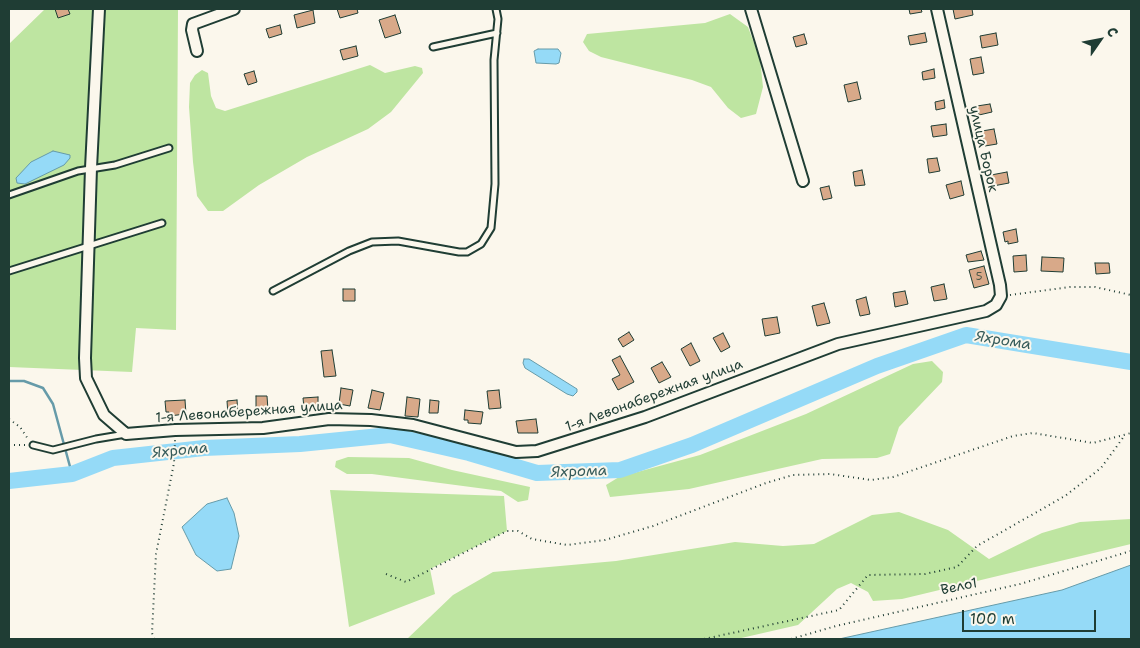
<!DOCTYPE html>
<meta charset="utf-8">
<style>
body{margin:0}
#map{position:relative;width:1140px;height:648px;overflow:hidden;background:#fbf7ec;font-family:"Shantell Sans",sans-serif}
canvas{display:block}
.frame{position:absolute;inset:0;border:10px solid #1f3d34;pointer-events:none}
.north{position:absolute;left:1075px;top:15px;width:50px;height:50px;-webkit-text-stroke:4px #fbf7ec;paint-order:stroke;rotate:57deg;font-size:14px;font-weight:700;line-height:20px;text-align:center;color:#1f3d34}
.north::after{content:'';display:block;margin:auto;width:18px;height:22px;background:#1f3d34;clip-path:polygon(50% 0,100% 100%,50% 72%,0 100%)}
.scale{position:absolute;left:962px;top:610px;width:134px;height:22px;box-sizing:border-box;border:2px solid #1f3d34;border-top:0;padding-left:6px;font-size:15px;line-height:18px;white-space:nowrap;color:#1f3d34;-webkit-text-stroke:4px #fbf7ec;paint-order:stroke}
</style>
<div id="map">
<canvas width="1140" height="648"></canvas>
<div class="frame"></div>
<div class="north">С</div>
<div class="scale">100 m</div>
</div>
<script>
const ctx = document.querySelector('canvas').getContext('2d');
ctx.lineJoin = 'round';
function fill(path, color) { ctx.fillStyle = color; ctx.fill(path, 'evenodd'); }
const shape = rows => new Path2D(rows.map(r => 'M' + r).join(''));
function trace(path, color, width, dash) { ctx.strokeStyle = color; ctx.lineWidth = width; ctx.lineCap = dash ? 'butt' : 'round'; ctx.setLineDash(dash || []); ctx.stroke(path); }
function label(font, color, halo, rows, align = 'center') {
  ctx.font = font + ' "Shantell Sans",sans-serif'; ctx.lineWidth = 4; ctx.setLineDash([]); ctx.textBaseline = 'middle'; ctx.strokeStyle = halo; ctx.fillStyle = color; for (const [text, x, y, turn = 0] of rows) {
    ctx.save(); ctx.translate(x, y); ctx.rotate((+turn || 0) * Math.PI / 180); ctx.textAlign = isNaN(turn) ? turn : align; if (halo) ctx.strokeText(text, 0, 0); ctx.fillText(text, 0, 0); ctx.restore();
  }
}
const green = shape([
 [45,9,178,9,176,330,136,328,132,372,9,367,9,44],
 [730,14,748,27,760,59,763,87,756,114,741,118,728,108,711,87,692,80,601,57,589,51,583,42,587,34,705,23],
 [370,65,385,73,415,66,422,68,423,73,391,112,368,129,307,157,259,185,223,211,208,211,197,196,193,162,189,107,190,83,195,75,202,70,208,73,211,96,216,108,225,111],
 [932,361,943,372,942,382,899,427,890,454,877,458,822,459,689,489,610,497,606,485,619,477,700,455,806,414,913,364],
 [348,457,409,458,452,470,530,487,528,500,518,502,501,491,372,474,347,474,335,467,336,461],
 [330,490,504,496,507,531,430,569,435,594,349,627],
 [899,512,948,530,989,559,1042,533,1080,522,1131,519,1131,544,902,599,873,601,868,592,851,583,837,589,798,625,737,639,407,639,453,595,493,572,616,561,735,542,783,546,814,544,872,515]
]);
const water = shape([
 [538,49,558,49,561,53,559,63,556,64,536,63,534,51,538,49],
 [53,151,70,155,70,158,64,165,25,184,17,183,16,178,31,162,53,151],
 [524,359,529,359,577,389,577,392,573,396,567,394,525,368,523,363,524,359],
 [227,498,234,513,239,536,231,569,217,571,196,555,182,527,207,504,227,498],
 [1131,565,1131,639,839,639,1062,590,1131,565]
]);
const stream = shape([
 [9,381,24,381,43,388,53,404,72,474]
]);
const river = shape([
 [9,481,72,474,113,458,204,448,300,444,390,435,469,453,537,473,620,470,692,445,877,366,966,335,1131,362]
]);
const building = shape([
 [55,9,68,9,70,14,58,18,55,9],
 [337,9,357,9,358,13,340,18,337,9],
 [909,9,921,9,922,12,910,14,909,9],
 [953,9,972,9,973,15,955,19,953,9],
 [313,10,315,23,297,28,294,15,313,10],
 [395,15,401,33,385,38,379,20,395,15],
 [280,25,282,34,269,38,266,29,280,25],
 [925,33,927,42,910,45,908,36,925,33],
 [996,33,998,45,982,48,980,36,996,33],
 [804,34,807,44,796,47,793,37,804,34],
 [356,46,358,56,343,60,340,50,356,46],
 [981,57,984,73,973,75,970,59,981,57],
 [934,69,935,78,923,80,922,72,934,69],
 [254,71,257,82,248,85,244,74,254,71],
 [857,82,861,99,848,102,844,85,857,82],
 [944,100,945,108,936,110,935,102,944,100],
 [990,104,992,112,979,115,977,106,990,104],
 [946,124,947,135,933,137,931,126,946,124],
 [994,129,997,144,985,146,982,131,994,129],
 [937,158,940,171,929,173,927,159,937,158],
 [862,170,865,185,855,186,853,172,862,170],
 [1007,172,1009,183,993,186,991,175,1007,172],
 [961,181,964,195,950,199,946,185,961,181],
 [829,186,832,198,823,200,820,188,829,186],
 [1016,229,1018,242,1008,244,1008,241,1005,242,1003,232,1016,229],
 [981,251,984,260,968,262,966,255,981,251],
 [1026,255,1027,271,1014,272,1013,256,1026,255],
 [1042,257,1064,258,1063,272,1041,271,1042,257],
 [1095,263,1109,263,1110,273,1096,274,1095,263],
 [984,266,989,284,974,288,969,270,984,266],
 [944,284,947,299,934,301,931,287,944,284],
 [343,289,355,289,355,301,343,301,343,289],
 [905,291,908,304,895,307,893,293,905,291],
 [866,297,870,314,860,316,856,300,866,297],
 [824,303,830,323,817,326,812,306,824,303],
 [777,317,780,333,765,336,762,319,777,317],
 [629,332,634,340,623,347,618,339,629,332],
 [723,333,730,347,721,352,713,338,723,333],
 [691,343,700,361,690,366,681,349,691,343],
 [332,350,336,376,324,377,321,351,332,350],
 [620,356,634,382,618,390,612,379,620,375,612,360,620,356],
 [662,362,671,377,659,383,651,368,662,362],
 [341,388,353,390,350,406,339,404,341,388],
 [372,390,384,393,380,410,368,408,372,390],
 [499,390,501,408,489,409,487,391,499,390],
 [256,396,267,396,268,410,256,411,256,396],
 [318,397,318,407,304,408,303,398,318,397],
 [407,397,420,399,418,417,405,416,407,397],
 [185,400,186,414,169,416,169,412,166,412,165,401,185,400],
 [237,400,238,414,228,415,227,401,237,400],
 [430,400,439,401,438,413,429,413,430,400],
 [465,410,483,412,481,424,468,423,468,420,464,420,465,410],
 [536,419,538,433,518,433,516,421,536,419]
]);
const path = shape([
 [1010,295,1070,287,1095,287,1131,295],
 [9,419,20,427,28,439],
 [9,445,28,445],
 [386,574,406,582,507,531,518,531,532,539,567,545,605,540,653,526,766,483,793,475,830,474,871,480,893,477,1013,436,1033,433,1093,443,1131,433],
 [154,639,152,633,156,554,174,463,175,440],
 [704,639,839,610,868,575,925,574,957,567,977,546,1065,496,1101,468,1125,435],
 [791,639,836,626,1020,584,1131,551]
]);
const service = shape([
 [433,47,497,33],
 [9,195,78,171,115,165,169,148],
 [9,271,162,223],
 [273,291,349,251,372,242,398,241,459,252,467,252,481,244,491,228,495,184,494,60,498,19,496,9],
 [33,445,53,450,96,439,126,434]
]);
const minor = shape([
 [99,9,91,168,85,358,86,378,104,415,126,434,175,430,263,428,329,419,371,420,413,425,516,452,537,451,645,417,838,344,986,311,996,305,1001,296,1000,285,937,9],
 [751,9,803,181],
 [197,51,192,30,193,24,234,9]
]);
const numberNames = [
 ["5",979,277]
];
const streetNames = [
 ["улица Борок",983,149,77],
 ["1-я Левонабережная улица",654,396,-20],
 ["1-я Левонабережная улица",249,412,-4],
 ["Вело1",959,587,-12]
];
const waterNames = [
 ["Яхрома",1003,341,9],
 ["Яхрома",180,451,-6],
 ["Яхрома",579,472,-2]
];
fill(green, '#bee5a1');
fill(water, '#95daf7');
trace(water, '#669ba9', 1);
trace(stream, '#669ba9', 2.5);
trace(river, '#95daf7', 16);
fill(building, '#d8a989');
trace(building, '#1f3d34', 1);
trace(service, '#1f3d34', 9);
trace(minor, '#1f3d34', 14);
trace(path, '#1f3d34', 2, [1, 4]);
trace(service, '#fbf7ec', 5);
trace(minor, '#fbf7ec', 10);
label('11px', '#4d5849', null, numberNames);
label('14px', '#1f3d34', '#fbf7ec', streetNames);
label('italic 15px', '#375c5b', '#fbf7ec', waterNames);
</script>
